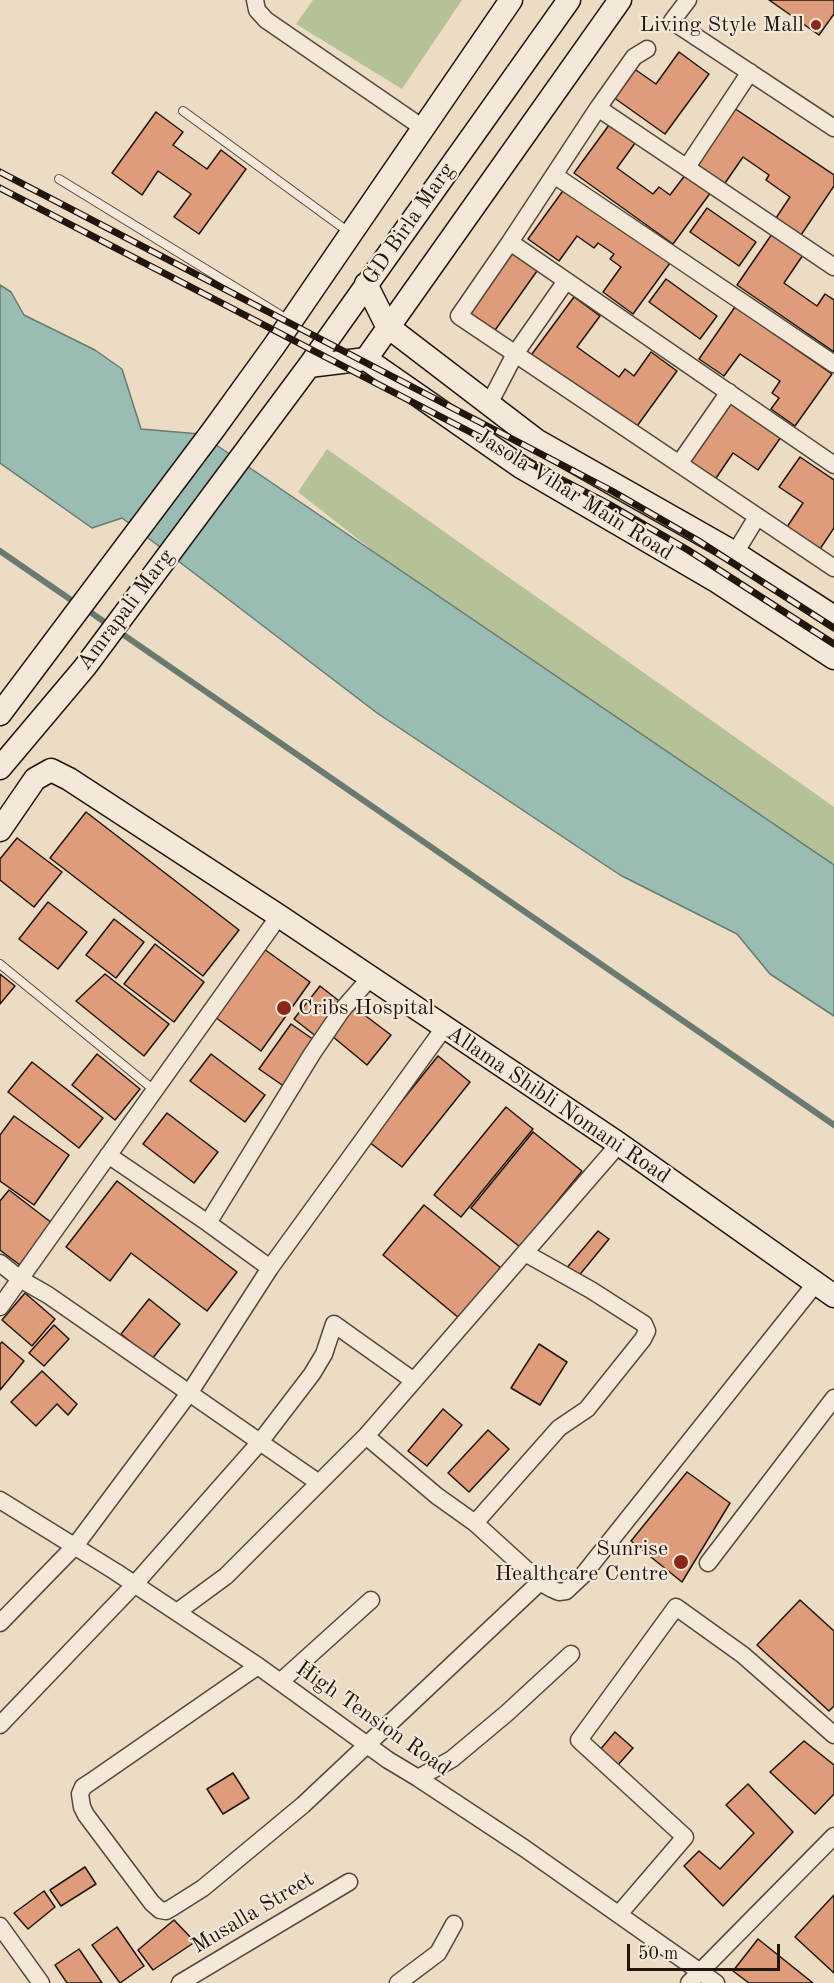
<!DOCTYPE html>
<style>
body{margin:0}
#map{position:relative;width:834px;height:1983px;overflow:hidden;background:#eddcc4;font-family:"Old Standard TT",serif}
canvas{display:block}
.scale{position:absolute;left:627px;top:1944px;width:153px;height:27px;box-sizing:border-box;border:3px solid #22160c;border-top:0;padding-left:8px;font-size:18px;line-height:21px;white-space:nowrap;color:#22160c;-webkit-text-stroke:4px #f3e8d9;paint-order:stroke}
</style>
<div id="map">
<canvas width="834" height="1983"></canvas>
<div class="scale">50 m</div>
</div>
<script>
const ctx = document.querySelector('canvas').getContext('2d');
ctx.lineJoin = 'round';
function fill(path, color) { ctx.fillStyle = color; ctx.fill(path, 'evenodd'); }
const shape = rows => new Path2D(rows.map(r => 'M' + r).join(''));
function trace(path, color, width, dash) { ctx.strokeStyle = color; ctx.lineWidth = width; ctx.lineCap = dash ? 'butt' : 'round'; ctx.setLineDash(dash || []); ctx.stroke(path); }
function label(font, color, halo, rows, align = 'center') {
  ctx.font = font + ' "Old Standard TT",serif'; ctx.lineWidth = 4.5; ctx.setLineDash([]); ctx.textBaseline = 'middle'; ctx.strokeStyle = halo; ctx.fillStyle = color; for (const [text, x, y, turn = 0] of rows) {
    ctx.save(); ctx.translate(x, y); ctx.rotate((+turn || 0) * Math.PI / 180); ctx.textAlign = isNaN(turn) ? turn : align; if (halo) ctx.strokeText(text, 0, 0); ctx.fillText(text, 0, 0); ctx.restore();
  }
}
const green = shape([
 [313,0,462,0,402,89,296,24],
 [327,449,834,807,834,903,775,866,298,492]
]);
const water = shape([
 [0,285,11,292,24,315,95,350,122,369,141,429,200,434,834,865,834,1016,770,974,737,934,620,875,377,713,122,518,92,528,0,463,0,285]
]);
const stream = shape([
 [0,551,77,604],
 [86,609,110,626],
 [118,631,834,1125]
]);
const building = shape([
 [769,0,834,0,834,14,819,35,769,0],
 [679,52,709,74,665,134,613,97,633,68,656,84,679,52],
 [734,108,834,175,834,186,799,238,774,221,790,197,766,180,769,175,743,157,723,186,694,167,734,108],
 [156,112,183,132,173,145,207,169,221,150,246,169,199,234,174,217,191,194,158,171,142,195,112,173,156,112],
 [612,121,638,139,617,168,653,194,659,187,670,195,686,174,711,192,673,244,574,173,612,121],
 [565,188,670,263,633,314,603,292,621,267,610,259,614,254,598,243,594,248,577,236,559,261,528,239,565,188],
 [707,208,756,242,739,266,690,232,707,208],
 [772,234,803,255,784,283,817,306,825,294,834,300,834,352,737,285,772,234],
 [510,251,537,271,493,333,466,314,510,251],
 [666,279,717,316,700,339,649,302,666,279],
 [574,297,600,316,577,347,619,377,625,369,634,376,651,352,677,371,632,433,529,358,574,297],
 [735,307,832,374,795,426,771,409,779,398,772,393,780,381,740,354,724,376,699,359,735,307],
 [730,403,781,437,758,470,733,453,712,484,687,467,730,403],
 [800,457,834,480,834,528,816,555,783,533,803,503,779,487,800,457],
 [86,812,239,930,203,976,50,858,86,812],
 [17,838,62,872,34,907,0,880,0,859,17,838],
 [48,902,87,932,58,969,19,939,48,902],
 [114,919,144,942,116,978,86,955,114,919],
 [155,944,204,982,174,1022,124,984,155,944],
 [264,949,310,982,261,1051,215,1017,264,949],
 [0,974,15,986,0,1004,0,974],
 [105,974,169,1024,144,1056,76,1001,105,974],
 [320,986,343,1004,317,1037,294,1019,320,986],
 [354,1007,391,1035,367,1065,332,1036,354,1007],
 [291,1024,317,1042,285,1087,259,1069,291,1024],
 [97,1054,140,1089,115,1120,72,1085,97,1054],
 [211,1054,265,1095,245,1122,190,1081,211,1054],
 [438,1056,470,1082,402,1167,369,1142,438,1056],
 [32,1062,103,1118,79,1148,8,1092,32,1062],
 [506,1107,533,1129,461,1217,434,1195,506,1107],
 [167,1113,218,1152,194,1183,143,1144,167,1113],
 [14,1116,69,1155,34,1205,0,1181,0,1135,14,1116],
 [533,1132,582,1171,520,1247,471,1208,533,1132],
 [117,1181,237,1272,207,1311,131,1253,110,1281,66,1247,117,1181],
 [9,1190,52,1223,20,1265,0,1250,0,1201,9,1190],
 [424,1205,501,1268,459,1318,383,1255,424,1205],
 [598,1231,609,1239,577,1278,565,1270,598,1231],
 [25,1293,55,1319,32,1346,2,1320,25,1293],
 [149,1299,180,1324,152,1359,121,1334,149,1299],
 [54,1325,69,1339,44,1366,29,1353,54,1325],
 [2,1342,24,1361,0,1390,0,1344,2,1342],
 [539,1344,567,1362,540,1405,511,1388,539,1344],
 [42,1371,77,1404,68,1415,57,1404,36,1426,11,1402,42,1371],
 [443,1409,462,1425,427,1466,408,1451,443,1409],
 [488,1430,509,1449,469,1492,448,1473,488,1430],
 [687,1472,730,1503,682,1582,631,1541,687,1472],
 [800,1600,834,1631,834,1706,829,1711,757,1645,800,1600],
 [615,1732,633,1748,617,1766,599,1751,615,1732],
 [804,1741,834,1765,834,1794,815,1814,770,1772,804,1741],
 [233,1773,249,1798,223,1814,207,1789,233,1773],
 [748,1784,793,1832,723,1906,684,1866,699,1851,720,1869,754,1833,726,1805,748,1784],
 [85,1867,96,1884,61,1906,50,1890,85,1867],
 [44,1891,55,1907,28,1929,14,1913,44,1891],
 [834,1895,834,1973,795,1937,834,1895],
 [174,1920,195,1942,153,1970,138,1950,174,1920],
 [117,1927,144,1966,120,1983,92,1945,117,1927],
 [758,1939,813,1983,749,1983,733,1971,758,1939],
 [79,1949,102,1983,67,1983,55,1965,79,1949]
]);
const lane = shape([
 [183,111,350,233],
 [59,179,290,321],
 [0,964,154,1090]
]);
const street = shape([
 [255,0,257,10,266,20,423,128],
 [688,0,672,21,834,128],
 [647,49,634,57,598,108,510,242,459,316,834,568],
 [598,108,834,267],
 [687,167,750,72],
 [554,175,834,364],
 [510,242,834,465],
 [489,404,515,354,566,281],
 [679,464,729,392],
 [735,553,757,517],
 [108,1155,208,1223,270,1268],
 [208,1223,312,1054,342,1010,370,978],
 [0,1263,20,1279,48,1295,319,1483],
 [0,1307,279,916],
 [366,1436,437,1496,475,1523,540,1582,552,1589,559,1592,566,1591,583,1575,816,1283],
 [0,1500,116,1572,258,1666,388,1760,418,1778,524,1848,716,1983],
 [475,1523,559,1428,587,1409,643,1339,647,1331,644,1324,591,1290,525,1253],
 [708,1563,834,1398],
 [177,1612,226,1576,366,1436,619,1144],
 [0,1623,75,1546,190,1392,270,1268,444,1028],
 [258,1666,92,1781,83,1787,80,1794,82,1807,86,1815,152,1903,160,1910,166,1911,173,1907,203,1888,303,1805,540,1582],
 [280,1682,371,1600],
 [0,1725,134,1585,260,1442,312,1374,324,1354,334,1324,414,1381],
 [418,1778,452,1759,507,1713,571,1654],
 [619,1914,685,1837,579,1740,676,1607,743,1655,834,1735],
 [0,1926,41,1983],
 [180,1983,349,1882],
 [398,1983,438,1953,454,1924],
 [689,1983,834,1836]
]);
const secondary = shape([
 [366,284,387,326,536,440,735,553,834,617],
 [366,359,620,0],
 [309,366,366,359,521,467,718,582,834,658],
 [0,714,214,429,274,346,511,0],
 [0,768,85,667,309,366,569,0],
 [0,830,35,779,51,770,69,779,279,916,619,1144,834,1296]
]);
const rail = shape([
 [0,172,612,491,697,540,834,628],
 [0,188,607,503,688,550,834,644]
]);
const markers = [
 [816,25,6,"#8f2418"],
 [284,1008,8,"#8f2418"],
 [681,1562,8,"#8f2418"]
];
const poiNames = [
 ["Living Style Mall",804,25],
 ["Cribs Hospital",298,1008,"left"],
 ["Sunrise",668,1549],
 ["Healthcare Centre",668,1574]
];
const streetNames = [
 ["GD Birla Marg",409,224,-55],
 ["Jasola Vihar Main Road",574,495,32],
 ["Amrapali Marg",126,610,-53],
 ["Allama Shibli Nomani Road",558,1105,34],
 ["High Tension Road",373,1719,35],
 ["Musalla Street",253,1913,-31]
];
fill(green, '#b5c196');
fill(water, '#99bcb3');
trace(water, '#697a70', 1.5);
trace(stream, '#697a70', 6);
fill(building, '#de9c7b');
trace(building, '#22160c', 1.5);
trace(lane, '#55483a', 10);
trace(street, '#55483a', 19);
trace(secondary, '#22160c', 25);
trace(lane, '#f3e8d9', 8);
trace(street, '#f3e8d9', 16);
trace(secondary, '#f3e8d9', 22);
trace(rail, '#22160c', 7);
trace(rail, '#f3e8d9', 4.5, [14]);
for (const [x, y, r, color] of markers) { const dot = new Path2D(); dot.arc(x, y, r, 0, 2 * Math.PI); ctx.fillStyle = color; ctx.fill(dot); trace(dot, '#f3e8d9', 2); }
label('22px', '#22160c', '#f3e8d9', poiNames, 'right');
label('22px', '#22160c', '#f3e8d9', streetNames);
</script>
